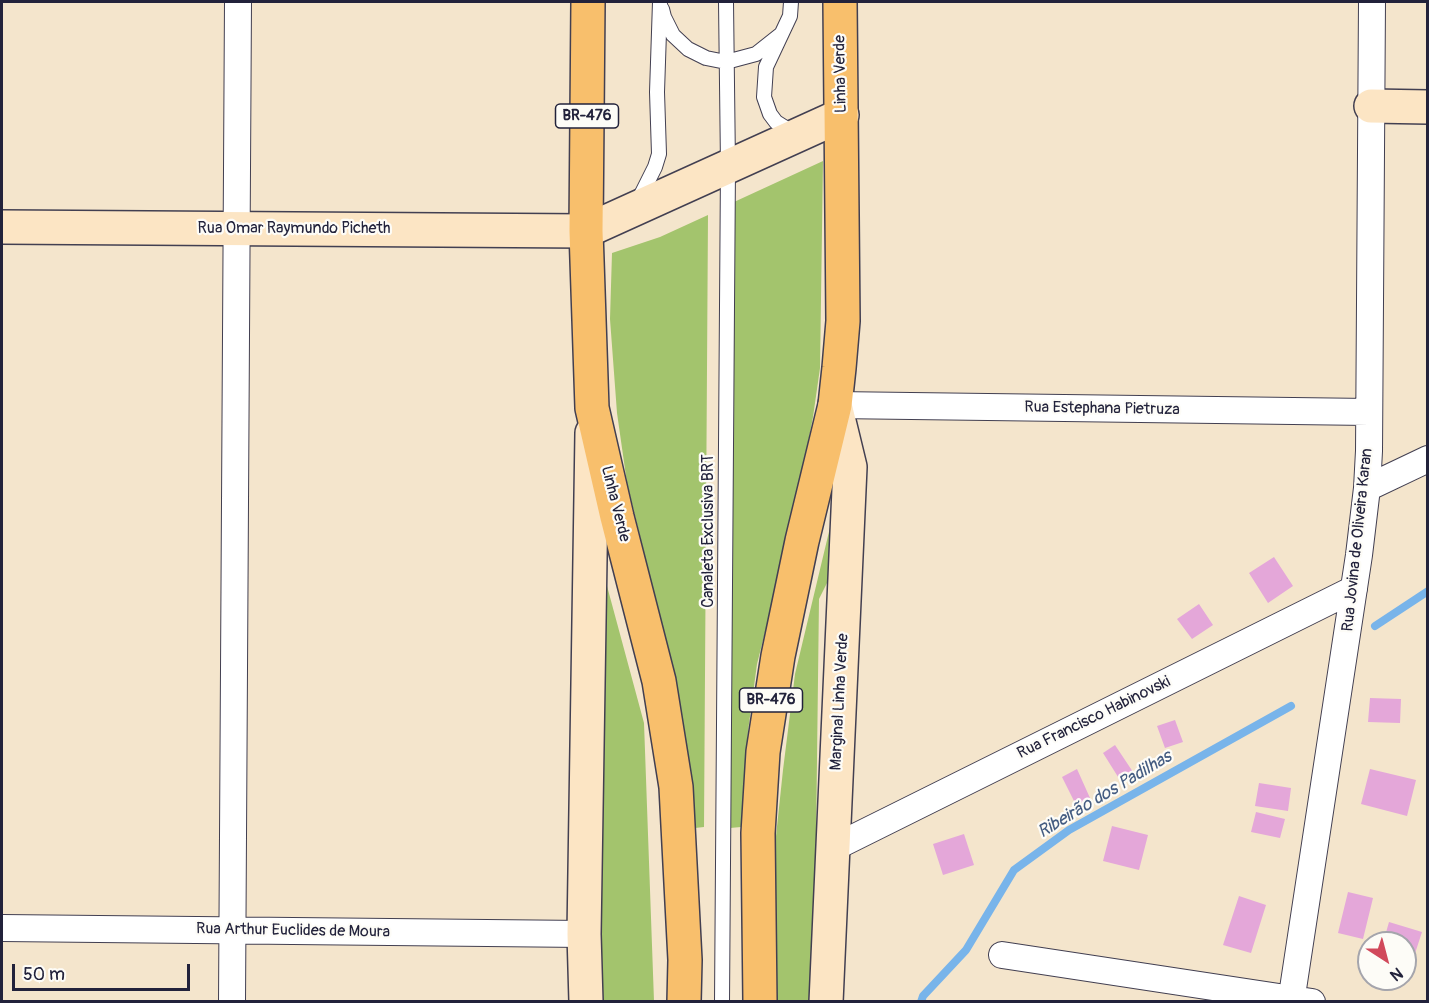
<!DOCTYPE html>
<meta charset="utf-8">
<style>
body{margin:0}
#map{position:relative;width:1429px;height:1003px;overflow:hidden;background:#f4e5cc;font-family:Pangolin,sans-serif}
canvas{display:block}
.frame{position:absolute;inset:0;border:3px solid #22223b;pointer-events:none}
.north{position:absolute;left:1357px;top:931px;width:60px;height:60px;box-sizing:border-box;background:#fdfcf7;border:2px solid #a5a5ac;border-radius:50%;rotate:144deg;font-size:16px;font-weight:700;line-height:24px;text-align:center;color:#22223b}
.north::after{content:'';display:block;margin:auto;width:21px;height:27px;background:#d1495b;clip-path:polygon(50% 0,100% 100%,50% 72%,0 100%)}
.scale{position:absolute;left:12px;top:964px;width:178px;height:27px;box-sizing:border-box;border:3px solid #22223b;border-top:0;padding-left:8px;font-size:18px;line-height:21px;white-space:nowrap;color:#22223b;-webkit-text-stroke:4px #fdfcf7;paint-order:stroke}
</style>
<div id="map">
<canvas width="1429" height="1003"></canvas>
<div class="frame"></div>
<div class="north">N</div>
<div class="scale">50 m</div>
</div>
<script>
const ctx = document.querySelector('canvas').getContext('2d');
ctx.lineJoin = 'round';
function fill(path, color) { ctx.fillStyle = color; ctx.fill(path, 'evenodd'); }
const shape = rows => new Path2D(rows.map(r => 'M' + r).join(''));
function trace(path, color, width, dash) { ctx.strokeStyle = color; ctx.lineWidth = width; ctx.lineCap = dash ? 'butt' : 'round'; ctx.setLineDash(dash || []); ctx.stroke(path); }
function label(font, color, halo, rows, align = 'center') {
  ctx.font = font + ' Pangolin,sans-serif'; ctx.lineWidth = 4.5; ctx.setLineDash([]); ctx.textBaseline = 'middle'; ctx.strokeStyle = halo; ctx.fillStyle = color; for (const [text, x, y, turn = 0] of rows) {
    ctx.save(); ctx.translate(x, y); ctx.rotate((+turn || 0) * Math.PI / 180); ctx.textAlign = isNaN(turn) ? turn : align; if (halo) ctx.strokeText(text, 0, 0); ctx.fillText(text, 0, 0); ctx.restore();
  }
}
const green = shape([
 [823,161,820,368,813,417,792,525,757,664,748,731,741,827,730,828,734,202],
 [708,215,704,827,695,828,686,743,667,646,627,483,617,413,610,319,612,253,660,237],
 [838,494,841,562,829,561,829,579,819,599,814,1001,775,1002,776,836,783,770,795,674],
 [607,586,644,723,654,1001,603,1002,597,919]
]);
const stream = shape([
 [1375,626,1428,591],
 [921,1002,923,996,966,950,1014,870,1069,830,1291,706]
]);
const building = shape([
 [1274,557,1293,586,1268,603,1249,573],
 [1199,604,1213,625,1192,639,1177,619],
 [1370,698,1401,699,1400,723,1368,722],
 [1175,720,1183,742,1165,748,1157,726],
 [1115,745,1133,772,1120,780,1103,753],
 [1077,769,1090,798,1076,805,1062,777],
 [1370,769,1416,780,1407,816,1361,804],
 [1259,783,1291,788,1288,811,1255,806],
 [1256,812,1285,819,1280,838,1251,832],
 [1112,826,1148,835,1139,870,1103,861],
 [964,834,974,865,943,875,933,844],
 [1348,892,1373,898,1363,939,1338,933],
 [1239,896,1266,905,1251,953,1223,945],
 [1389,922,1422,932,1405,984,1390,980,1405,979,1405,943,1383,943]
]);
const service = shape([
 [791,2,790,16,766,67,764,97,770,114,776,122,795,134],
 [662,9,664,17,673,35,688,49,706,58,726,62,756,54,780,35],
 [638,201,655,167,659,154,657,92,660,2],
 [722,1002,728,166,726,2]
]);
const minor = shape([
 [835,405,1369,412],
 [1367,488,1428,459],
 [833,848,1354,589],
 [2,928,584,934],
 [1002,955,1312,1002],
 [232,1002,238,2],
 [1291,1002,1359,555,1367,488,1369,451,1372,2]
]);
const secondary = shape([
 [1371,106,1428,107],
 [2,227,586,231,842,115],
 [586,1002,584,934,592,433],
 [826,1002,850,467,835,405]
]);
const trunk = shape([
 [588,2,586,231,592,408,617,517,659,681,676,787,685,960,684,1002],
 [760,1002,758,833,763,752,778,656,802,541,835,405,839,368,843,321,840,2]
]);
const shields = [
 [587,116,63],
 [771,700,63]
];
const shieldNames = [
 ["BR-476",587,116],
 ["BR-476",771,700]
];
const streetNames = [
 ["Linha Verde",841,74,-91],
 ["Rua Omar Raymundo Picheth",294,229],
 ["Rua Estephana Pietruza",1102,409,1],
 ["Linha Verde",615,504,76],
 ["Canaleta Exclusiva BRT",709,531,-90],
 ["Rua Jovina de Oliveira Karan",1358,540,-84],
 ["Marginal Linha Verde",840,702,-87],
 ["Rua Francisco Habinovski",1094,718,-26],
 ["Rua Arthur Euclides de Moura",293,931,1]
];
const waterNames = [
 ["Ribeirão dos Padilhas",1105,795,-31]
];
fill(green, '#a3c46d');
trace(stream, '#78b4ea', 8);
fill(building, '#e4a7d9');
trace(service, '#423f51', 16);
trace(minor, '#423f51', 28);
trace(secondary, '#423f51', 36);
trace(trunk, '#423f51', 36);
trace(service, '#fff', 14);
trace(minor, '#fff', 26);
trace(secondary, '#fce5c4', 33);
trace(trunk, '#f8bf6c', 33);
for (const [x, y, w] of shields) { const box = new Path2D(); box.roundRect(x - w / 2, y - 12, w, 24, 4.5); ctx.fillStyle = '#fdfcf7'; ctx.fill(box); trace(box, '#22223b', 1.5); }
label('bold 15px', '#22223b', null, shieldNames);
label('16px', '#22223b', '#fdfcf7', streetNames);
label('italic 18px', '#445c81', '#fdfcf7', waterNames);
</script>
